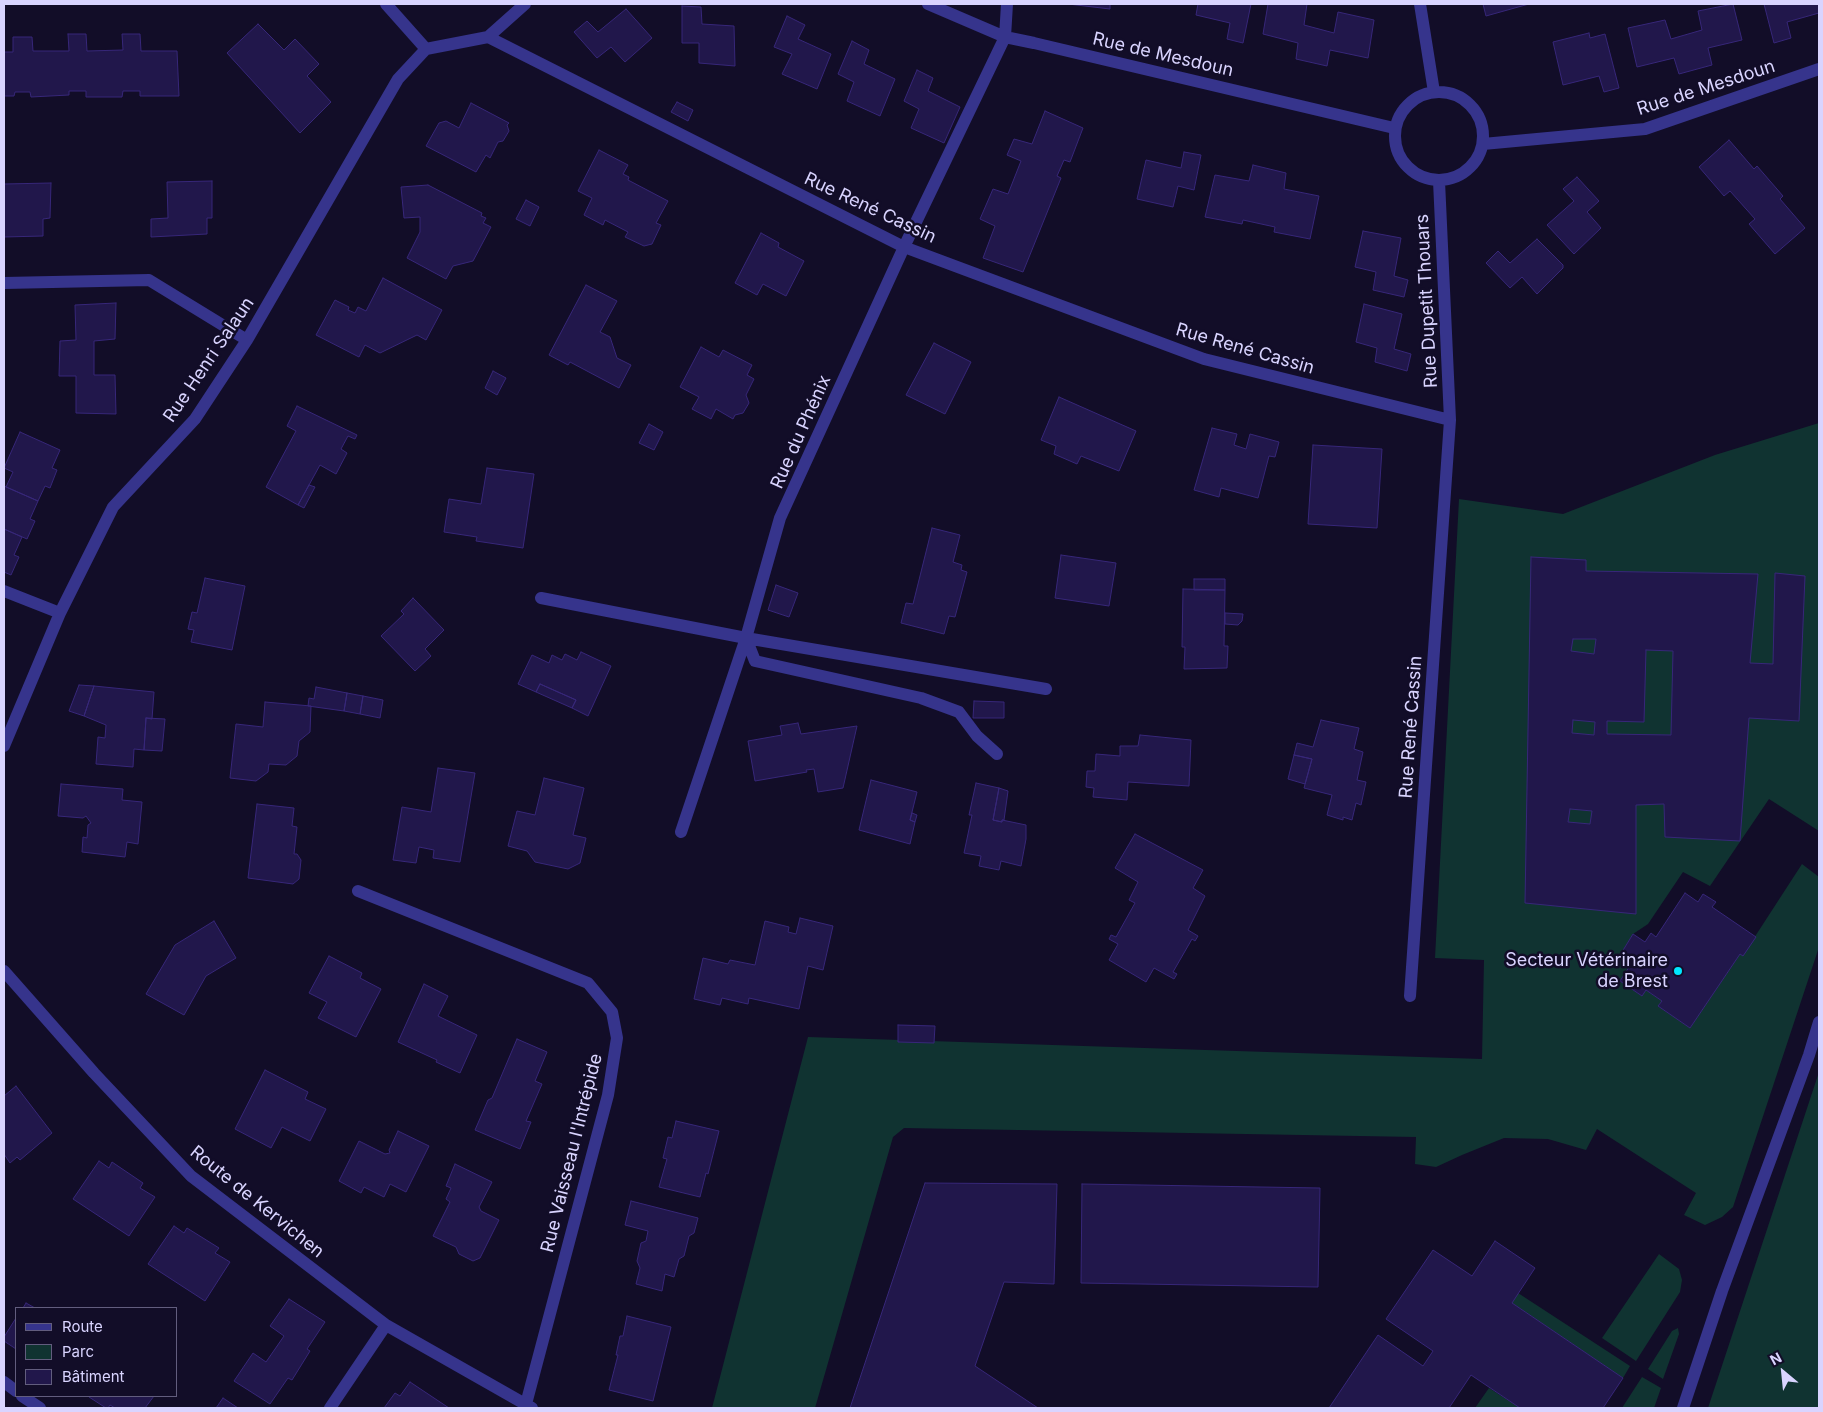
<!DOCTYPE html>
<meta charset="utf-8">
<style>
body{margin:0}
#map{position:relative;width:1823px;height:1412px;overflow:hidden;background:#120d28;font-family:Inter,sans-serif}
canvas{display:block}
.frame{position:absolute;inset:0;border:5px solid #d9d4ff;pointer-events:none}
.legend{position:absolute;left:15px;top:1307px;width:162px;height:90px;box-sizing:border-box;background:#120d28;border:1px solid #625d7e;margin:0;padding:6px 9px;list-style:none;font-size:15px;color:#d9d4ff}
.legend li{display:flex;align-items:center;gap:10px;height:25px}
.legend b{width:25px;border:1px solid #625d7e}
.north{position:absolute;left:1758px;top:1347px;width:50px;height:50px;-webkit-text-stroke:4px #120d28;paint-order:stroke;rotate:332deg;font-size:14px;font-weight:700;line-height:20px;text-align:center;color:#d9d4ff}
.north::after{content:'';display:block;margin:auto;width:18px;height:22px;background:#d9d4ff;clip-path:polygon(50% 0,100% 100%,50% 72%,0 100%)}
</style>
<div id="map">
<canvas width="1823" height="1412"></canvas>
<div class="frame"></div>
<ul class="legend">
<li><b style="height:6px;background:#36348c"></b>Route</li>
<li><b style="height:14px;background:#103331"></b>Parc</li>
<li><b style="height:14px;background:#21174b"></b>Bâtiment</li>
</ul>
<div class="north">N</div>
</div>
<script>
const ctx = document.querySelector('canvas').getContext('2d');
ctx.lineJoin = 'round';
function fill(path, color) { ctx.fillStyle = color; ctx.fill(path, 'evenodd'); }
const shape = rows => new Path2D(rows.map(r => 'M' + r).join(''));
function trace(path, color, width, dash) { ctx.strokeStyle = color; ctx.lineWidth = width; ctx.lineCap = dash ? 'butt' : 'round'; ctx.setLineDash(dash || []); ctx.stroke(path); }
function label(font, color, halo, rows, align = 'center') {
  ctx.font = font + ' Inter,sans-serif'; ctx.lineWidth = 5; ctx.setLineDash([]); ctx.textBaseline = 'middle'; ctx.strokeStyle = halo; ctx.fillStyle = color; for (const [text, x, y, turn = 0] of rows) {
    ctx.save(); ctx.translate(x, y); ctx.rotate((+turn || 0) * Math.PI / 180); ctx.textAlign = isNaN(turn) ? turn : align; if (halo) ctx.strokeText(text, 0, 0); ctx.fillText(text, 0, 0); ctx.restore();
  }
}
const green = shape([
 [1819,423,1819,831,1769,799,1710,886,1683,872,1648,924,1633,934,1622,952,1633,961,1620,981,1642,996,1646,990,1662,1001,1658,1006,1690,1028,1740,954,1743,955,1802,864,1819,877,1819,947,1733,1207,1722,1217,1705,1225,1684,1215,1696,1193,1597,1129,1586,1150,1548,1139,1504,1138,1462,1155,1436,1167,1415,1164,1416,1137,904,1128,893,1137,815,1408,712,1408,808,1037,1482,1059,1484,960,1435,958,1459,499,1563,514,1715,455],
 [1819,1072,1819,1408,1708,1408],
 [1659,1254,1679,1269,1682,1280,1680,1292,1636,1361,1602,1338],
 [1518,1293,1630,1366,1623,1378,1512,1303],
 [1678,1328,1679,1334,1663,1379,1648,1369,1672,1331],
 [1642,1377,1661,1388,1654,1408,1622,1408],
 [1489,1388,1520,1408,1475,1408]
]);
const building = shape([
 [1068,4,1110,4,1110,9,1068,4],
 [1198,4,1251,4,1243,43,1227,39,1230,23,1196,15,1198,4],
 [1268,4,1307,4,1304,25,1334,33,1338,12,1374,20,1368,58,1330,50,1327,66,1296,59,1298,43,1263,34,1268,4],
 [1483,4,1529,4,1486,16,1483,4],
 [1733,4,1742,40,1708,48,1712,65,1679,74,1674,58,1637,67,1628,28,1665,20,1671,39,1702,30,1698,11,1733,4],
 [1764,4,1819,4,1819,13,1787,22,1791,38,1774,43,1764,4],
 [682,6,701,7,702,24,734,26,735,66,699,63,699,43,682,43,682,6],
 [626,9,652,38,625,62,611,47,597,58,574,32,587,21,598,32,626,9],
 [787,16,805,25,798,39,831,54,817,89,782,74,792,54,774,47,787,16],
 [258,24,284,50,295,39,319,64,307,76,331,102,300,133,227,53,258,24],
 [1589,33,1590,38,1605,34,1619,88,1604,92,1599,76,1563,85,1553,42,1589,33],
 [68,34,86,34,87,51,123,50,122,34,140,34,141,51,177,51,179,96,140,96,140,91,123,91,122,97,86,97,86,91,69,91,69,95,31,97,30,92,15,92,14,96,4,96,4,52,13,52,13,37,32,37,33,51,69,51,68,34],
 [852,41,869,50,864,64,895,79,880,116,847,101,854,82,838,74,852,41],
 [917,70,933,78,928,91,960,107,944,143,911,128,919,109,904,101,917,70],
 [677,102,693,110,688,121,671,112,677,102],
 [471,103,509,123,507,125,509,131,503,141,498,142,490,158,486,155,476,172,426,146,439,123,446,121,459,128,471,103],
 [1045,111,1083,128,1070,162,1064,160,1057,176,1061,178,1023,272,983,258,995,226,980,219,993,189,1008,194,1021,161,1007,155,1014,139,1032,144,1045,111],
 [1729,140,1754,169,1757,166,1783,196,1780,199,1805,228,1775,254,1749,224,1755,219,1730,191,1724,196,1699,167,1729,140],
 [599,150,628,165,623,174,629,177,628,180,668,201,656,223,661,225,652,244,644,246,625,237,628,232,605,220,603,225,584,215,592,198,578,191,599,150],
 [1184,152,1201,155,1194,190,1178,186,1173,207,1137,199,1146,160,1181,168,1184,152],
 [1253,165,1286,173,1284,189,1319,196,1310,239,1274,232,1275,227,1243,220,1242,224,1205,217,1215,175,1249,181,1253,165],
 [1577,177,1599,201,1587,212,1601,228,1574,254,1547,225,1574,201,1563,189,1577,177],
 [212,181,212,218,207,218,207,234,151,237,151,219,168,218,167,182,212,181],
 [51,183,50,218,43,219,43,236,4,237,4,184,51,183],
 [428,185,482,213,481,216,486,218,483,223,491,227,473,261,453,266,446,279,407,258,420,232,420,217,404,218,401,187,428,185],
 [526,200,539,207,530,226,516,219,526,200],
 [1363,231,1401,238,1394,276,1408,280,1404,297,1373,290,1376,272,1355,267,1363,231],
 [761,233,779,243,778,247,804,261,786,296,763,284,757,295,735,283,761,233],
 [1537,239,1563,265,1563,268,1537,294,1522,277,1510,288,1486,263,1498,251,1510,263,1537,239],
 [383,278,442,310,426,340,417,335,380,353,365,345,359,357,316,335,335,300,349,307,348,310,355,313,358,307,366,311,383,278],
 [586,285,617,301,600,332,610,337,617,358,631,365,619,388,570,362,568,365,549,355,586,285],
 [116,303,115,339,94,341,94,375,115,375,116,414,76,413,76,376,59,376,60,341,76,340,75,305,116,303],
 [1364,304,1402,314,1394,349,1411,354,1407,371,1375,362,1377,348,1356,342,1364,304],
 [934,343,971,362,945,414,906,395,934,343],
 [701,347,719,357,723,350,752,365,747,375,754,379,746,395,749,403,743,413,735,415,733,419,716,409,711,419,692,409,699,397,680,387,701,347],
 [493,371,506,378,497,395,485,388,493,371],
 [1059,397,1136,431,1119,471,1081,456,1077,464,1054,454,1056,446,1041,440,1059,397],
 [297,406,357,435,355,439,348,436,341,449,347,453,336,474,320,465,298,505,266,487,296,431,287,426,297,406],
 [649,424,663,432,654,450,639,443,649,424],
 [1212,428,1237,434,1234,445,1246,449,1250,434,1279,442,1275,457,1269,456,1258,498,1221,488,1219,497,1194,490,1212,428],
 [20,432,60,450,52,468,57,470,50,488,45,486,38,501,6,487,13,472,4,468,20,432],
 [1313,445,1382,449,1377,528,1308,524,1313,445],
 [487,468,534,474,523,548,476,541,477,537,444,532,449,499,481,504,487,468],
 [309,485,315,487,304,508,298,505,309,485],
 [4,486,38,501,30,519,35,521,27,539,4,529,4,486],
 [932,528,960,535,953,562,962,565,961,570,967,572,955,617,949,616,944,634,901,623,906,603,913,604,932,528],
 [4,529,22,537,14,555,19,557,11,575,4,572,4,529],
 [1061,555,1116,563,1109,606,1055,598,1061,555],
 [1531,557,1586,560,1586,571,1758,574,1750,663,1773,664,1775,573,1805,576,1799,721,1749,718,1740,841,1665,837,1664,804,1636,805,1636,914,1525,903,1531,557],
 [1573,639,1596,639,1594,654,1571,651,1573,639],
 [1646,650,1673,651,1671,735,1607,734,1607,721,1644,722,1646,650],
 [1573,720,1595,722,1594,735,1572,733,1573,720],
 [1570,809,1592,811,1590,824,1568,822,1570,809],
 [205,578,245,586,232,650,191,642,194,630,188,629,192,612,197,613,205,578],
 [1194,579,1225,579,1225,590,1194,590,1194,579],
 [776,585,798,593,789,617,768,610,776,585],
 [1183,589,1225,590,1224,646,1228,646,1227,668,1184,669,1185,647,1182,647,1183,589],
 [413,598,444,630,425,649,431,656,415,671,381,636,404,614,401,611,413,598],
 [1225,613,1243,614,1242,621,1238,625,1225,624,1225,613],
 [581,652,611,666,588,716,572,708,576,700,540,684,536,692,518,684,532,655,549,663,552,655,562,660,565,654,577,660,581,652],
 [540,684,576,700,572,708,536,692,540,684],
 [79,685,94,686,84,716,69,711,79,685],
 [94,686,154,692,152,719,146,718,144,750,134,749,133,767,96,764,98,737,105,738,106,725,84,716,94,686],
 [316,687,347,693,344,711,308,706,309,698,314,699,316,687],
 [347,693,363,696,360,714,344,711,347,693],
 [363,696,383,700,380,718,360,714,363,696],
 [974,701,1004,702,1004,718,973,718,974,701],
 [265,702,311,706,310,732,299,741,297,756,286,765,269,764,268,772,256,781,230,778,236,724,263,727,265,702],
 [146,718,165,719,162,751,144,750,146,718],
 [1321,720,1359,728,1354,749,1363,752,1357,780,1366,782,1361,805,1356,803,1352,820,1343,817,1343,820,1327,815,1332,795,1304,788,1312,759,1294,755,1297,743,1313,747,1321,720],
 [798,723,801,734,857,726,843,788,818,792,814,769,806,770,807,772,755,781,748,741,782,735,780,726,798,723],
 [1140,735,1191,740,1189,786,1128,782,1127,800,1093,797,1094,788,1086,787,1087,771,1095,771,1096,754,1120,756,1120,746,1138,746,1140,735],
 [1294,755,1312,759,1305,784,1288,779,1294,755],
 [438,768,475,773,460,862,433,858,434,850,419,847,416,863,393,860,402,807,431,812,438,768],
 [544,778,584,788,573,835,586,838,580,863,568,869,535,862,527,851,508,846,517,811,535,815,544,778],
 [871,780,917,792,910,820,915,822,910,844,859,830,871,780],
 [976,783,999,788,993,820,1002,822,1002,820,1026,825,1026,839,1021,866,1001,861,999,870,979,866,981,856,964,853,972,815,969,815,976,783],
 [61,784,123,789,122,800,142,802,138,844,127,842,125,857,82,852,83,837,87,838,88,825,91,823,86,816,83,818,58,816,61,784],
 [999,788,1008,791,1004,820,1002,820,1002,822,993,820,999,788],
 [257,804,294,808,292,826,297,827,294,854,297,854,301,860,299,879,293,884,248,878,257,804],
 [912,813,917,815,915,822,910,820,912,813],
 [1135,834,1203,870,1193,888,1205,896,1188,930,1198,936,1195,941,1192,939,1173,972,1177,974,1174,979,1154,968,1146,982,1109,960,1118,944,1109,939,1111,935,1116,937,1135,903,1129,900,1138,882,1115,868,1135,834],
 [1685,893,1698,902,1703,894,1716,902,1712,907,1756,937,1743,956,1740,954,1690,1028,1658,1006,1662,1001,1646,990,1642,996,1620,981,1633,961,1622,952,1633,934,1645,942,1651,933,1656,937,1685,893],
 [800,918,833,926,823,970,808,966,799,1009,749,998,748,1004,722,998,720,1005,694,999,703,958,728,964,730,960,755,965,765,921,789,927,788,932,796,934,800,918],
 [214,921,236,958,206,976,184,1015,146,994,175,945,214,921],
 [329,956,362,973,360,978,381,989,356,1037,318,1018,327,1002,309,993,329,956],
 [424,984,448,996,438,1016,477,1035,460,1073,436,1062,437,1060,398,1042,424,984],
 [898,1025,935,1026,934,1043,898,1042,898,1025],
 [517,1039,547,1052,535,1081,542,1084,526,1121,531,1122,520,1149,475,1130,488,1100,492,1098,517,1039],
 [265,1070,308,1092,305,1099,326,1109,310,1141,282,1127,271,1148,235,1129,265,1070],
 [16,1086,52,1133,20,1160,17,1157,10,1163,4,1154,4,1096,16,1086],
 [676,1121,719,1131,708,1174,706,1173,700,1197,659,1187,667,1159,663,1158,668,1137,672,1138,676,1121],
 [398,1131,429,1146,406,1192,390,1184,384,1197,364,1187,361,1193,339,1181,359,1141,385,1154,390,1153,389,1150,398,1131],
 [99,1161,109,1168,112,1162,143,1183,140,1188,155,1197,129,1236,73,1199,99,1161],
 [455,1164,492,1182,479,1207,481,1211,499,1220,480,1258,473,1261,459,1254,456,1247,433,1236,450,1202,446,1199,451,1188,446,1186,455,1164],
 [925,1183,1057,1184,1054,1284,1004,1282,975,1366,1038,1408,850,1408,925,1183],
 [1082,1184,1320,1188,1318,1287,1081,1283,1082,1184],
 [631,1201,698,1218,694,1233,689,1236,684,1256,679,1259,674,1277,665,1274,662,1291,636,1284,640,1268,637,1261,641,1243,646,1241,648,1231,625,1225,631,1201],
 [174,1226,184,1233,187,1228,219,1248,215,1253,230,1262,205,1301,148,1264,174,1226],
 [1495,1241,1535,1268,1512,1303,1623,1378,1603,1408,1520,1408,1471,1375,1449,1408,1329,1408,1378,1335,1423,1366,1433,1351,1386,1319,1433,1250,1472,1276,1495,1241],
 [289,1299,325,1322,307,1349,310,1351,292,1380,288,1378,270,1404,234,1381,253,1353,266,1362,284,1336,270,1326,289,1299],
 [26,1303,35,1308,23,1308,26,1303],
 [627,1316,671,1327,653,1401,609,1390,618,1355,616,1355,620,1336,623,1336,627,1316],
 [16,1318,16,1349,4,1341,4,1337,16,1318],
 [410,1382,449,1408,384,1408,395,1393,400,1396,410,1382],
 [91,1396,154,1396,145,1408,115,1408,110,1405,108,1408,106,1408,89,1397,91,1396],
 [223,1398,238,1408,216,1408,223,1398]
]);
const minor = shape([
 [386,4,426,49],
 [928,4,1005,37,1034,43,1394,128],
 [1420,4,1434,92],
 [488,37,904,247,1204,359,1450,420],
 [426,49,488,37,525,4],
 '1395 136a44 44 0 1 1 88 0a44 44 0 1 1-88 0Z',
 [1483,144,1645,129,1819,69],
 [4,283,149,280,247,340],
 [4,591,60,613],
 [541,598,746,638,1046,689],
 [746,638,755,661,921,698,959,712,977,736,997,754],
 [4,746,60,613,113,507,195,419,247,340,398,79,426,49],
 [681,832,746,638,780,518,904,247,1005,37,1007,4],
 [358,891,588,983,612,1012,617,1038,608,1095,526,1404],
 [4,971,94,1073,191,1176,386,1325,532,1408],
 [1410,996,1450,420,1439,181],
 [4,1382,16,1391],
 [22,1396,40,1408],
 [330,1408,386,1325],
 [1683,1408,1722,1291,1809,1055,1819,1022]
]);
const markers = [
 [1678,971,5,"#00e7ff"]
];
const streetNames = [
 ["Rue de Mesdoun",1163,55,13],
 ["Rue de Mesdoun",1706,88,-18],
 ["Rue René Cassin",870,208,25],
 ["Rue Dupetit Thouars",1427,301,-93],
 ["Rue René Cassin",1245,349,16],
 ["Rue Henri Salaun",209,360,-56],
 ["Rue du Phénix",801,432,-66],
 ["Rue René Cassin",1411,727,-86],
 ["Rue Vaisseau l'Intrépide",572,1153,-76],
 ["Route de Kervichen",257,1202,39]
];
const poiNames = [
 ["Secteur Vétérinaire",1668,961],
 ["de Brest",1668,982]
];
fill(green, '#103331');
fill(building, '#21174b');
trace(building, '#372779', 1);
trace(minor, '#36348c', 12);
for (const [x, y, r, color] of markers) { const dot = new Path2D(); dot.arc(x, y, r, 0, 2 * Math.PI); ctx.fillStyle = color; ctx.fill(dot); trace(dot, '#120d28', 2); }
label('18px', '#d9d4ff', '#120d28', streetNames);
label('18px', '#d9d4ff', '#120d28', poiNames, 'right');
</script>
